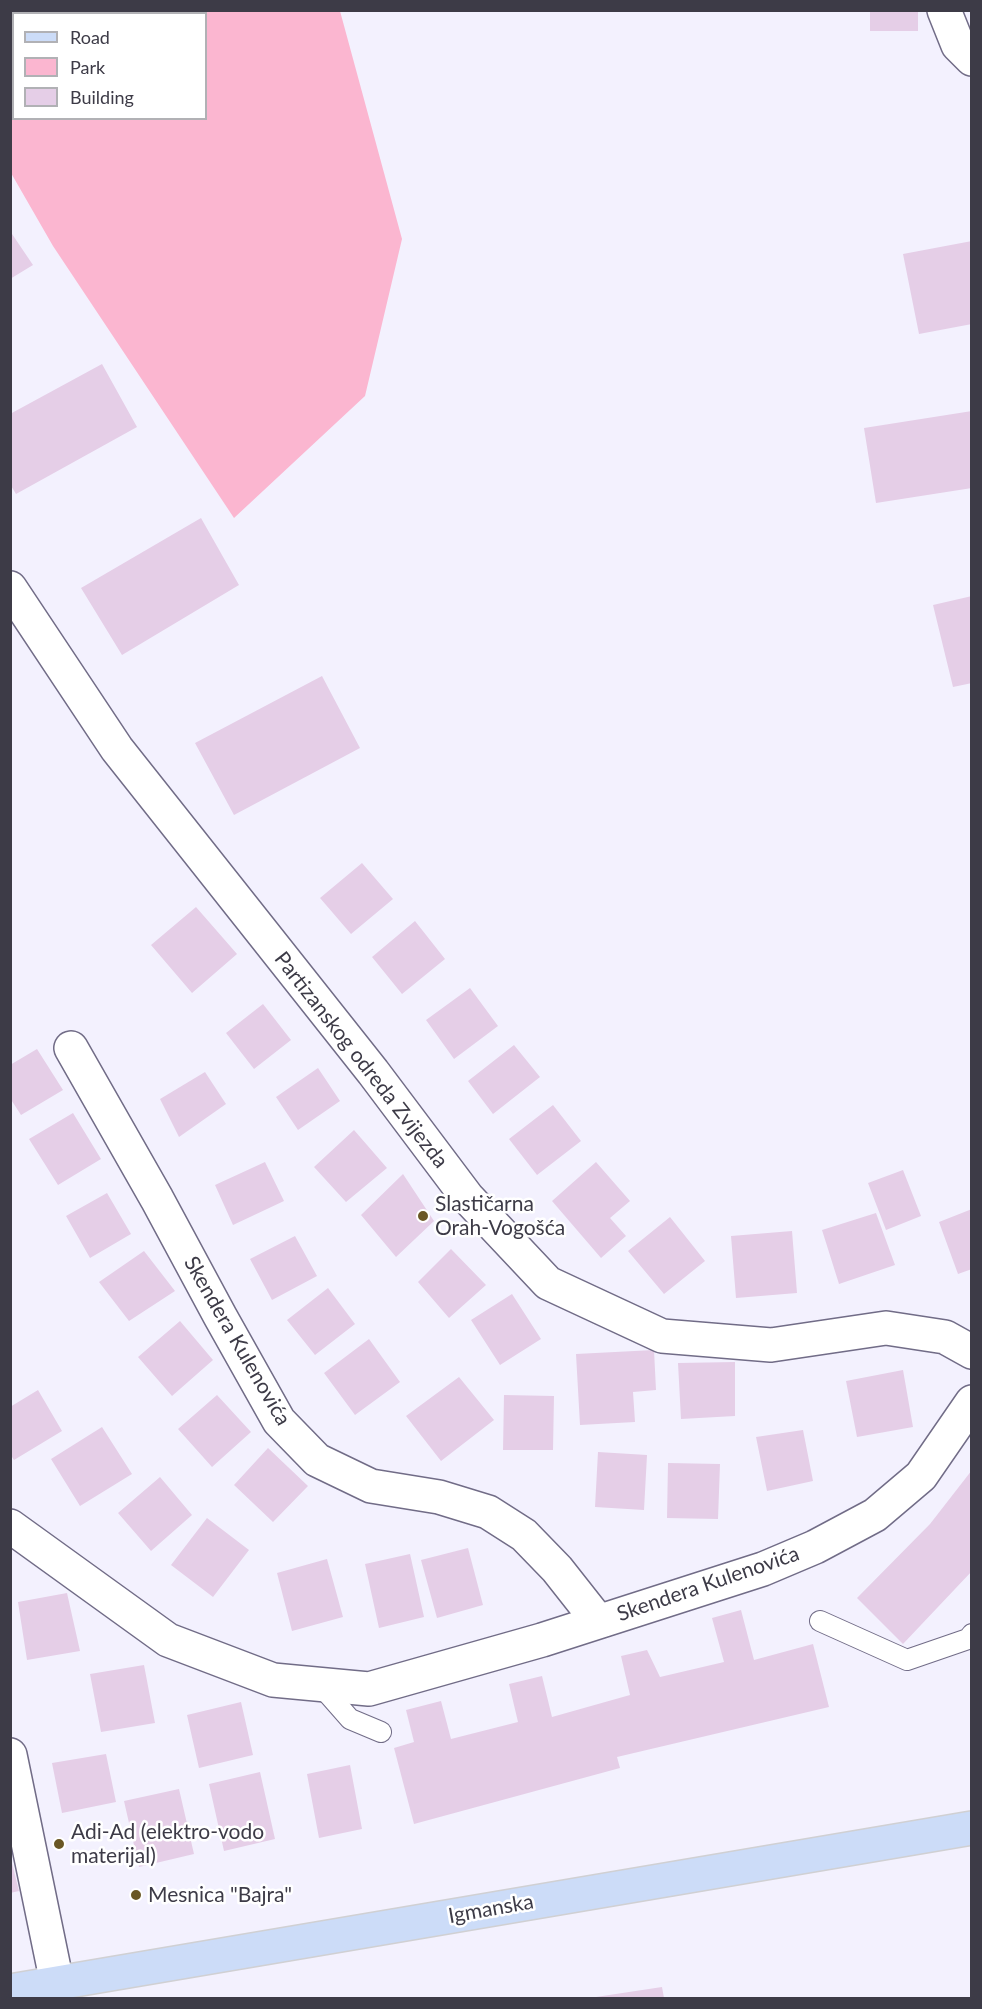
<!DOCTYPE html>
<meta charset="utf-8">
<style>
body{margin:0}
#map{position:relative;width:982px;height:2009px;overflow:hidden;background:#f3f1fe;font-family:Lato,sans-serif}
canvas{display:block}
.frame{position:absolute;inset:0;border:12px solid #3d3b47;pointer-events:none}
.legend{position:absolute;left:12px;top:12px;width:195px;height:108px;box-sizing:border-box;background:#fff;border:2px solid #b1b1b5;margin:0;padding:8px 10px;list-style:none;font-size:18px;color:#3d3b47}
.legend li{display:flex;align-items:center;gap:12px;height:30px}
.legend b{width:30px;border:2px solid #b1b1b5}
</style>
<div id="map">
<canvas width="982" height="2009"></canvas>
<div class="frame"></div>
<ul class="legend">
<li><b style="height:8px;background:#ccdcf8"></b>Road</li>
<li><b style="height:16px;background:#fbb6d0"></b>Park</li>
<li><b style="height:16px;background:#e5cee7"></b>Building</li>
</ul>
</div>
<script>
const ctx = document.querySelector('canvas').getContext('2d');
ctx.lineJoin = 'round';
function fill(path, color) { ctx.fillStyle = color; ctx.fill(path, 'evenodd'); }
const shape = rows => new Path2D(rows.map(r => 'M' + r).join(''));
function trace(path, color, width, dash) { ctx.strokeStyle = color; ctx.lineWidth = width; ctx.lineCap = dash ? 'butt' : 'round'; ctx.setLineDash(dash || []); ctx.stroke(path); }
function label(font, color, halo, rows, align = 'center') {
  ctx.font = font + ' Lato,sans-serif'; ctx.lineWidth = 5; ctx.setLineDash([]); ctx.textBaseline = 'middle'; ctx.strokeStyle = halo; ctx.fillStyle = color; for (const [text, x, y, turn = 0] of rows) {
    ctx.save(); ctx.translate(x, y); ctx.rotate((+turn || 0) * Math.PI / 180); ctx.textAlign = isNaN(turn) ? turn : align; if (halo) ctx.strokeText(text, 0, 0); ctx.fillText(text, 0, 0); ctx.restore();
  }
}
const green = shape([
 [10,11,340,11,402,239,365,396,234,518,53,246,11,173],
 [14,14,206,14,206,118,14,118]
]);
const building = shape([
 [870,10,918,10,918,31,870,31],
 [10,231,33,265,10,279],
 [972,241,972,324,919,334,903,254],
 [102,364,137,427,16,494,10,484,10,414],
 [972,411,972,488,876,503,864,428],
 [201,518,239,585,122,655,81,588],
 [972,596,972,683,953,687,933,605],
 [322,676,360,748,234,815,195,743],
 [362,863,393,899,351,934,320,898],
 [196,907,237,954,192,993,151,945],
 [415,921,445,959,402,994,372,957],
 [470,988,498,1026,454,1059,426,1020],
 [263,1004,291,1040,254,1069,226,1033],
 [514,1045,540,1077,493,1114,468,1081],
 [37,1049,63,1090,21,1115,10,1098,10,1065],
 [318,1068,340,1101,298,1130,276,1097],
 [205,1072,226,1104,179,1137,160,1099],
 [553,1105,581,1141,537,1175,509,1139],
 [73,1113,101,1159,58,1185,29,1139],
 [354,1130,387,1168,346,1202,314,1167],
 [265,1162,284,1201,233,1225,215,1185],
 [596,1162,630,1201,610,1218,626,1236,601,1258,552,1201],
 [903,1170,921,1216,886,1230,868,1183],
 [403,1174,434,1221,396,1257,361,1215],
 [107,1193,131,1234,90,1258,66,1216],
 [972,1209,972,1269,958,1274,939,1222],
 [876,1213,895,1265,839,1284,822,1230],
 [670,1217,705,1261,664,1294,628,1251],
 [792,1231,797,1293,736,1298,731,1236],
 [295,1236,317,1276,272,1300,250,1259],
 [451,1249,486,1285,449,1318,418,1282],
 [144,1251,175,1291,129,1321,99,1282],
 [328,1288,355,1324,315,1355,287,1320],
 [512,1294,541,1339,500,1365,471,1320],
 [180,1321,213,1360,172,1396,138,1357],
 [369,1339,400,1382,355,1415,324,1373],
 [654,1350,656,1390,633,1392,635,1422,580,1425,576,1354],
 [735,1362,735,1416,681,1419,678,1363],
 [903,1370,913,1427,857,1437,846,1381],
 [459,1377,494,1420,441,1461,406,1416],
 [38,1390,62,1431,14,1460,10,1454,10,1407],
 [217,1395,251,1432,212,1467,178,1429],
 [504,1395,554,1396,553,1450,503,1450],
 [102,1427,132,1474,80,1506,51,1459],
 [803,1430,813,1481,767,1491,756,1437],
 [268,1448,308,1486,273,1522,234,1485],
 [598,1452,647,1455,644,1510,595,1507],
 [668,1463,720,1464,718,1519,667,1518],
 [972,1470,972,1571,903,1644,857,1598,930,1524],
 [160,1477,192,1515,151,1551,118,1513],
 [207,1518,249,1550,213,1597,171,1565],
 [468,1548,483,1605,437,1618,421,1560],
 [410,1554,424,1617,379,1628,365,1564],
 [327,1559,343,1617,292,1631,277,1573],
 [67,1593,80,1651,27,1660,18,1602],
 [741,1610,754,1660,813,1644,829,1707,617,1757,620,1768,414,1824,394,1748,414,1742,406,1710,441,1701,451,1739,518,1722,509,1684,542,1676,552,1717,630,1695,621,1656,647,1650,660,1677,724,1662,712,1618],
 [144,1665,155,1723,101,1732,90,1674],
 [241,1702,253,1755,199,1768,187,1715],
 [106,1754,116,1802,62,1813,52,1763],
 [350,1765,362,1829,319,1838,307,1774],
 [260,1772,275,1839,224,1851,209,1784],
 [179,1789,194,1854,139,1867,124,1801],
 [10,1855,19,1891,10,1893],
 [662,1987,664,1998,596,1998,596,1997]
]);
const service = shape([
 [820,1621,907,1660,968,1639,972,1634],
 [321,1686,350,1719,381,1732]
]);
const minor = shape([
 [944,10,958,45,972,59],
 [10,588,117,749,373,1072,467,1197,548,1283,662,1336,771,1345,886,1328,945,1337,972,1352],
 [71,1048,157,1199,220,1316,279,1421,317,1460,371,1486,439,1497,488,1512,524,1535,557,1569,598,1621],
 [10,1526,168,1640,273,1680,369,1689,542,1640,763,1569,815,1547,875,1515,921,1476,972,1402],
 [10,1755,57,1983]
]);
const primary = shape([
 [10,1991,972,1828]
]);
const markers = [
 [423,1216,6,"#6a5725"],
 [59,1844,6,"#6a5725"],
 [136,1895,6,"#6a5725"]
];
const streetNames = [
 ["Partizanskog odreda Zvijezda",361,1060,52],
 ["Skendera Kulenovića",237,1341,60],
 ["Skendera Kulenovića",708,1584,-19],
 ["Igmanska",491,1909,-10]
];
const poiNames = [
 ["Slastičarna",435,1204],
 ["Orah-Vogošća",435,1228],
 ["Adi-Ad (elektro-vodo",71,1832],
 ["materijal)",71,1856],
 ["Mesnica \"Bajra\"",148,1895]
];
fill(green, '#fbb6d0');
fill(building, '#e5cee7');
trace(service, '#716c87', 22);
trace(minor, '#716c87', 36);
trace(primary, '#d0d0d3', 36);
trace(service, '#fff', 20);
trace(minor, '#fff', 33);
trace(primary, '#ccdcf8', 33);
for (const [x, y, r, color] of markers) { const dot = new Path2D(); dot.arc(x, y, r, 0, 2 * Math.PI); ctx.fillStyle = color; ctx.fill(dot); trace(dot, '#fff', 2); }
label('21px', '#3d3b47', '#fff', streetNames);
label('21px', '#3d3b47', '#fff', poiNames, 'left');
</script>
